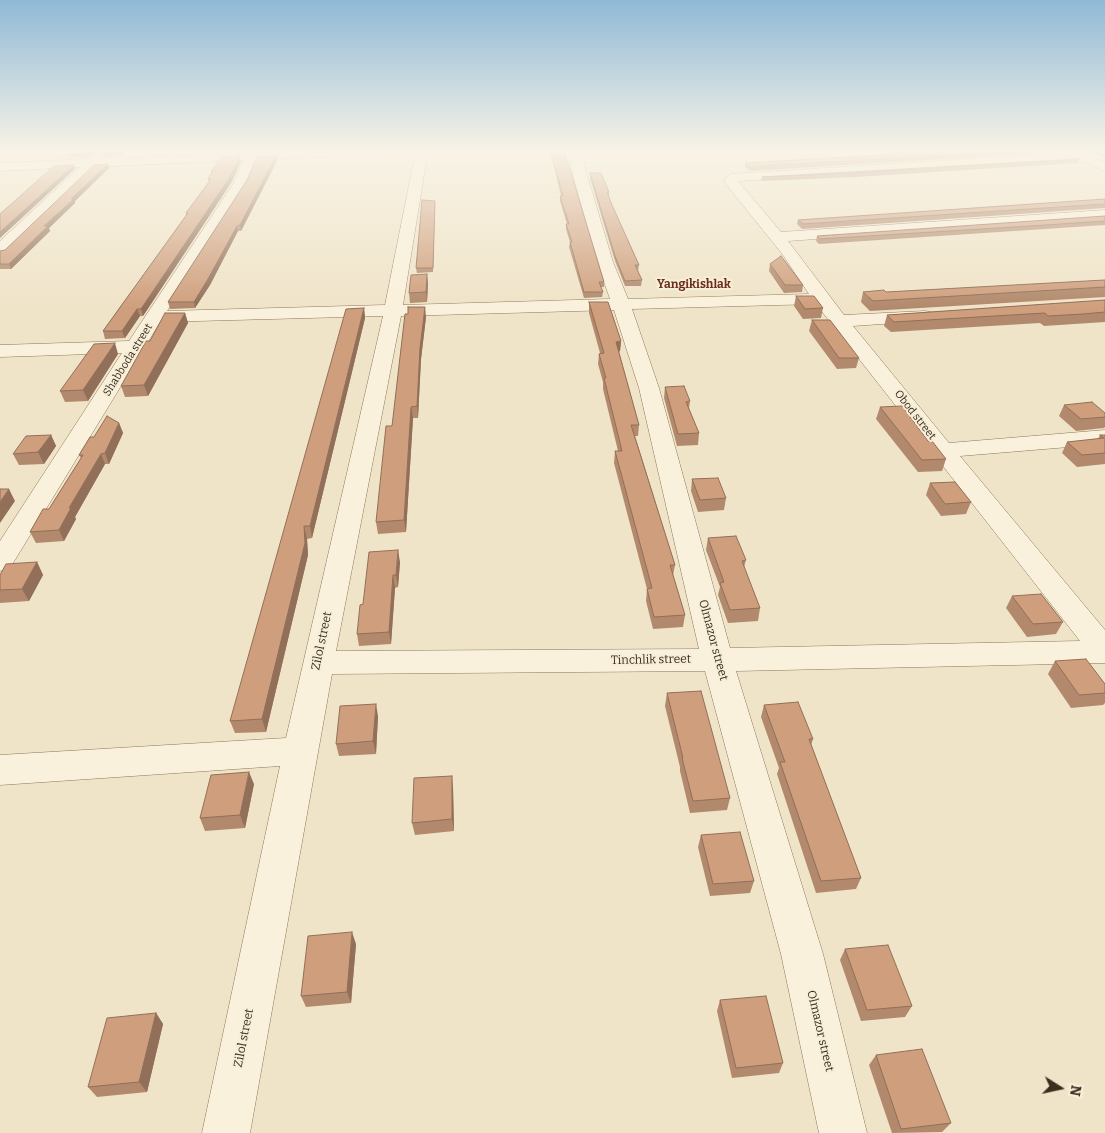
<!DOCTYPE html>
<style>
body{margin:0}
#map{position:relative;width:1105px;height:1133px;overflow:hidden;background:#f0e4c8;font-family:Bitter,serif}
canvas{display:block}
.north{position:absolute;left:1035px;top:1063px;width:50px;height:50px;-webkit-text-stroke:4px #f7eed8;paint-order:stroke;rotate:100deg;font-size:14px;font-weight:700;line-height:20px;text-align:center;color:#3d2e20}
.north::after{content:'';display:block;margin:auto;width:18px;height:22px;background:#3d2e20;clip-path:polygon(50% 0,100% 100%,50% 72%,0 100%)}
</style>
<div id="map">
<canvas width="1105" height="1133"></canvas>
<div class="north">N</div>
</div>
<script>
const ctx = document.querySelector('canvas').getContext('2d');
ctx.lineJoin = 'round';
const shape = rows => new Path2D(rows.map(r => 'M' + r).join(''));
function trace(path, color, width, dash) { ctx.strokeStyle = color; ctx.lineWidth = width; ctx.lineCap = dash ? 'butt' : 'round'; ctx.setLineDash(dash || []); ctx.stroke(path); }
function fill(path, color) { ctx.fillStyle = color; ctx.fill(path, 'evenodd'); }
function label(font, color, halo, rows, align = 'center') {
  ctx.font = font + ' Bitter,serif'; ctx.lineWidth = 4; ctx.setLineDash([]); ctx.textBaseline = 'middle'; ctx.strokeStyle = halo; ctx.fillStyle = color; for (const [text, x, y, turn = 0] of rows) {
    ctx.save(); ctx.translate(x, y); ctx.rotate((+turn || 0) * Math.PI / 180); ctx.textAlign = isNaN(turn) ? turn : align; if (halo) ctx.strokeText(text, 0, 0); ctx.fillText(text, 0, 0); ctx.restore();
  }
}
const stream = shape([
 [1089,150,1105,156]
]);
const minor = shape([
 [320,150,401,150,395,154,257,160,247,184,167,311,385,305,416,150,428,150,403,305,610,299,597,262,573,175,569,150,581,150,587,175,613,262,628,299,809,294,783,255,725,183,724,180,730,174,1064,153,1061,150,1076,150,1105,162,1105,171,1079,160,738,181,781,232,1105,210,1105,218,788,241,844,315,925,311,931,312,934,316,931,320,925,321,853,326,949,443,1105,430,1105,444,960,456,1105,630,1105,663,736,671,823,954,867,1133,819,1133,781,954,705,671,332,674,250,1133,202,1133,280,766,0,785,0,755,286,738,383,316,160,322,10,568,0,571,0,541,122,353,0,357,0,345,129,341,233,184,244,160,95,167,6,253,0,255,0,241,80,167,0,171,0,163,88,159,97,154,101,155,103,159,320,150],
 [816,304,1080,641,730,648,659,388,632,309,816,304],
 [614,310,639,388,699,649,336,651,401,316,614,310]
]);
const wall = shape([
 [75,150,127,150,127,151,122,156,104,157,101,153,97,152,87,157,69,158,67,154],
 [230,150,283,150,230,152],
 [446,150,465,150,465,152,448,153],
 [550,150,564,150,604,282,604,287,601,287,603,292,602,297,584,298,569,247,570,242,566,229,566,224,567,224,560,201,560,196,561,196],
 [885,150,1054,150,1053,152,749,171,745,167,745,163,893,154],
 [276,156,277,161,241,231,238,231,210,285,195,308,170,309,168,302],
 [1079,159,1077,163,856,177,761,181,762,177],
 [241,162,231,183,143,316,140,316,125,338,105,339,103,331,186,215,186,213,209,182,208,179,211,174,211,172],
 [108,164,109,168,75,201,75,203,49,228,50,231,11,269,0,269,0,251,5,250],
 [590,173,609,192,609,197,612,205,639,265,638,271,642,280,641,286,625,286,615,261,590,178],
 [1105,199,1105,208,802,229,797,224,798,220],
 [435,201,433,272,417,273,416,268],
 [1105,216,1105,225,819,244,816,241,817,236],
 [770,264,803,285,802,292,784,293,769,271],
 [427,274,428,284,427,302,410,303,409,293],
 [1105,280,1105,297,870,311,861,302,863,292,886,292],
 [796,296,823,308,821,318,803,319,794,306],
 [1105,300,1105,322,1044,326,1040,323,891,332,884,326,887,315],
 [589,302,621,341,620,351,619,352,639,425,638,436,635,436,675,565,673,575,685,615,683,627,653,629,646,601,647,589,614,463,615,451,618,451,603,389,603,382,598,364,599,354,600,353,589,313],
 [364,308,365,318,312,538,307,539,308,555,266,732,235,733,230,721],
 [185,313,188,323,148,396,125,397,121,386,150,341],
 [426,317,421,359,418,418,413,418,406,532,378,534,376,522,392,426],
 [812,320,859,358,856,368,837,369,809,331],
 [118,354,88,401,65,402,60,391],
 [665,387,690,401,689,408,699,433,698,445,677,446,664,398],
 [1064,405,1105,413,1105,427,1104,428,1076,431,1059,416],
 [880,407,928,441,946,459,942,471,918,472,876,419],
 [119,423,123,433,109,464,105,464,75,517,76,519,64,541,36,543,30,532,49,509,81,458,79,455,94,437],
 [51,435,56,446,44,464,19,465,13,454],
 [1100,435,1105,435,1105,464,1077,467,1062,453,1067,442,1098,439],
 [692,479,726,498,724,510,698,512,691,491],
 [930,483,971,502,966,514,941,516,926,495],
 [708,538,746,560,744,567,760,608,758,621,728,623,718,595,720,587,706,550],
 [37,562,43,575,29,601,0,603,0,575],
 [400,562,398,587,395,588,391,644,359,646,357,634,363,604],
 [1012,596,1063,622,1056,634,1027,637,1006,608],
 [1055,661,1105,684,1105,703,1103,705,1071,708,1048,674],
 [667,693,730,798,727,810,690,813,680,771,680,767,665,706],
 [764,705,813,739,811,745,861,878,856,889,816,893,777,774,779,768,761,717],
 [378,716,376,754,339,756,336,744],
 [254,784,245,828,205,831,200,818],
 [453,788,454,831,415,835,412,823],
 [701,835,754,881,750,893,710,896,698,847],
 [356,944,351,1003,306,1007,301,996],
 [845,949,912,1006,905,1017,861,1021,840,960],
 [720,1000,783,1063,779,1073,732,1078,717,1011],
 [156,1013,163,1024,147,1092,97,1097,88,1087],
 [876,1055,951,1123,942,1132,892,1133,869,1065]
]);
const shadedWall = shape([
 [94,150,97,150,97,152,87,157,86,153],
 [124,150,127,150,127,151,122,156,121,152],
 [240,156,241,162,231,183,143,316,141,309],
 [276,156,277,161,241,231,240,225],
 [108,164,109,168,75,201,75,203,49,228,50,231,11,269,9,264,71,199],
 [74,165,75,169,0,238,0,232],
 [237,226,238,231,210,285,195,308,194,302],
 [427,274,428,284,427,302,426,292],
 [425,307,426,317,421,359,418,418,417,406,420,348],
 [364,308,365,318,312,538,310,526],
 [137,309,140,316,125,338,122,331],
 [185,313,188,323,148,396,144,385],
 [621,341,620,351,616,352,616,342],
 [115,343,118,354,88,401,83,390],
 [411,407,413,418,406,532,404,520],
 [119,423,123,433,109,464,105,453],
 [51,435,56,446,44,464,38,452],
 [101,454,105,464,75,517,76,519,64,541,59,530,69,508],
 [9,489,15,501,0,523,0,502],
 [304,526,307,539,308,555,266,732,262,719],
 [398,550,400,562,398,587,396,575],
 [37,562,43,575,29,601,22,589],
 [393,575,395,588,391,644,389,632],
 [376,704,378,716,376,754,373,741],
 [249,772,254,784,245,828,240,815],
 [452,776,453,788,454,831,452,819],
 [352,932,356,944,351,1003,347,992],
 [156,1013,163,1024,147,1092,139,1082]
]);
const building = shape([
 [75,150,94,150,86,153,67,154,75,150],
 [100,150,124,150,121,152,103,153,100,150],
 [550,150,564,150,604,282,599,282,603,292,584,292,570,242,572,242,566,224,569,224,560,196,563,196,550,150],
 [892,150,1028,150,749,167,745,163,900,154,892,150],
 [240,156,230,177,141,309,137,309,122,331,103,331,188,213,186,213,211,179,208,179,213,171,211,172,221,157,240,156],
 [276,156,240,225,237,226,208,279,194,302,168,302,247,180,257,157,276,156],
 [1079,159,857,173,762,177,1079,159],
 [108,164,71,199,74,199,44,226,48,226,9,264,0,264,0,251,5,250,94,165,108,164],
 [74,165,0,232,0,214,54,166,74,165],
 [590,173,601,173,609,192,607,192,612,205,639,265,635,265,642,280,625,281,615,256,590,173],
 [1105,199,1105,204,803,224,798,220,1105,199],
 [422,200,435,201,433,268,416,268,422,200],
 [1105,216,1105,221,1046,225,820,239,817,236,1105,216],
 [781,256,803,285,785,285,770,264,781,256],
 [427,274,426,292,409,293,411,275,427,274],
 [1105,280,1105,287,873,301,863,292,884,290,886,292,1105,280],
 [796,296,814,296,823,308,805,309,796,296],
 [1105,300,1105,312,1083,314,1048,316,1045,313,894,322,887,315,1105,300],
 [589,302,608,302,621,341,616,342,639,425,631,425,675,565,670,565,685,615,654,617,647,589,652,588,615,451,622,451,604,378,606,378,599,354,604,353,589,302],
 [408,307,425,307,420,348,417,406,411,407,404,520,376,522,386,426,392,426,405,314,408,314,408,307],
 [364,308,310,526,304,526,305,543,262,719,230,721,346,309,364,308],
 [165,313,185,313,144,385,121,386,146,341,150,341,165,313],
 [812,320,830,320,859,358,839,358,812,320],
 [115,343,83,390,60,391,94,344,115,343],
 [684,386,690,401,686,402,699,433,678,434,665,387,684,386],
 [1092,402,1105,413,1105,417,1081,419,1064,405,1092,402],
 [902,406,928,441,932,441,946,459,922,460,880,407,902,406],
 [107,416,119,423,105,453,101,454,69,508,71,508,59,530,30,532,43,509,49,509,83,455,79,455,90,437,94,437,107,416],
 [51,435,38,452,13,454,26,436,51,435],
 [1100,435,1105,435,1105,453,1082,455,1067,442,1104,438,1100,435],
 [718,478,726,498,700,500,692,479,718,478],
 [955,482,971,502,945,504,930,483,955,482],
 [0,489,9,489,0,502,0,489],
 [736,536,746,560,742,561,760,608,730,610,720,583,724,582,708,538,736,536],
 [398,550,396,575,393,575,389,632,357,634,360,605,363,604,369,552,398,550],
 [37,562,22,589,0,590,0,575,6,564,37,562],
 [1041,594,1063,622,1033,624,1012,596,1041,594],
 [1086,659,1105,684,1105,693,1079,695,1055,661,1086,659],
 [701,691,730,798,693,801,682,758,683,758,667,693,701,691],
 [798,702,813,739,809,739,861,878,821,881,780,762,785,762,764,705,798,702],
 [376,704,373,741,336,744,340,706,376,704],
 [249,772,240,815,200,818,211,775,249,772],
 [452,776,452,819,412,823,414,778,452,776],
 [740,832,754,881,713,884,701,835,740,832],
 [352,932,347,992,301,996,308,936,352,932],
 [888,945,912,1006,867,1010,845,949,888,945],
 [766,996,783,1063,736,1068,720,1000,766,996],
 [156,1013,139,1082,88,1087,107,1018,156,1013],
 [922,1049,951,1123,901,1129,876,1055,922,1049]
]);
const farStreetnames = [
 ["Shabboda street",128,360,-58],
 ["Obod street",915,415,52]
];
const farQuarternames = [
 ["Yangikishlak",694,285]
];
const streetNames = [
 ["Olmazor street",713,640,75],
 ["Zilol street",322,641,-78],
 ["Tinchlik street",651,660,-1],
 ["Olmazor street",820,1031,77],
 ["Zilol street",244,1038,-79]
];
trace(stream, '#6f938a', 2.5);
trace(minor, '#8d765c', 1);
fill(minor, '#faf1dc');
fill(wall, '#b2896c');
fill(shadedWall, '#916f58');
fill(building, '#cf9f7d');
trace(building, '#916f58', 1);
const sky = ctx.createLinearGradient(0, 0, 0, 308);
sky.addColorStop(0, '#8fbad6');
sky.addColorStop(0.49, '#f8f3e6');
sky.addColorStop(1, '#f8f3e600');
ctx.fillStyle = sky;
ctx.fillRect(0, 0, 1105, 308);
label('11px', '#3d2e20', '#f7eed8', farStreetnames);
label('bold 12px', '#6b2e1e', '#f7eed8', farQuarternames);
label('12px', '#3d2e20', '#f7eed8', streetNames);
</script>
